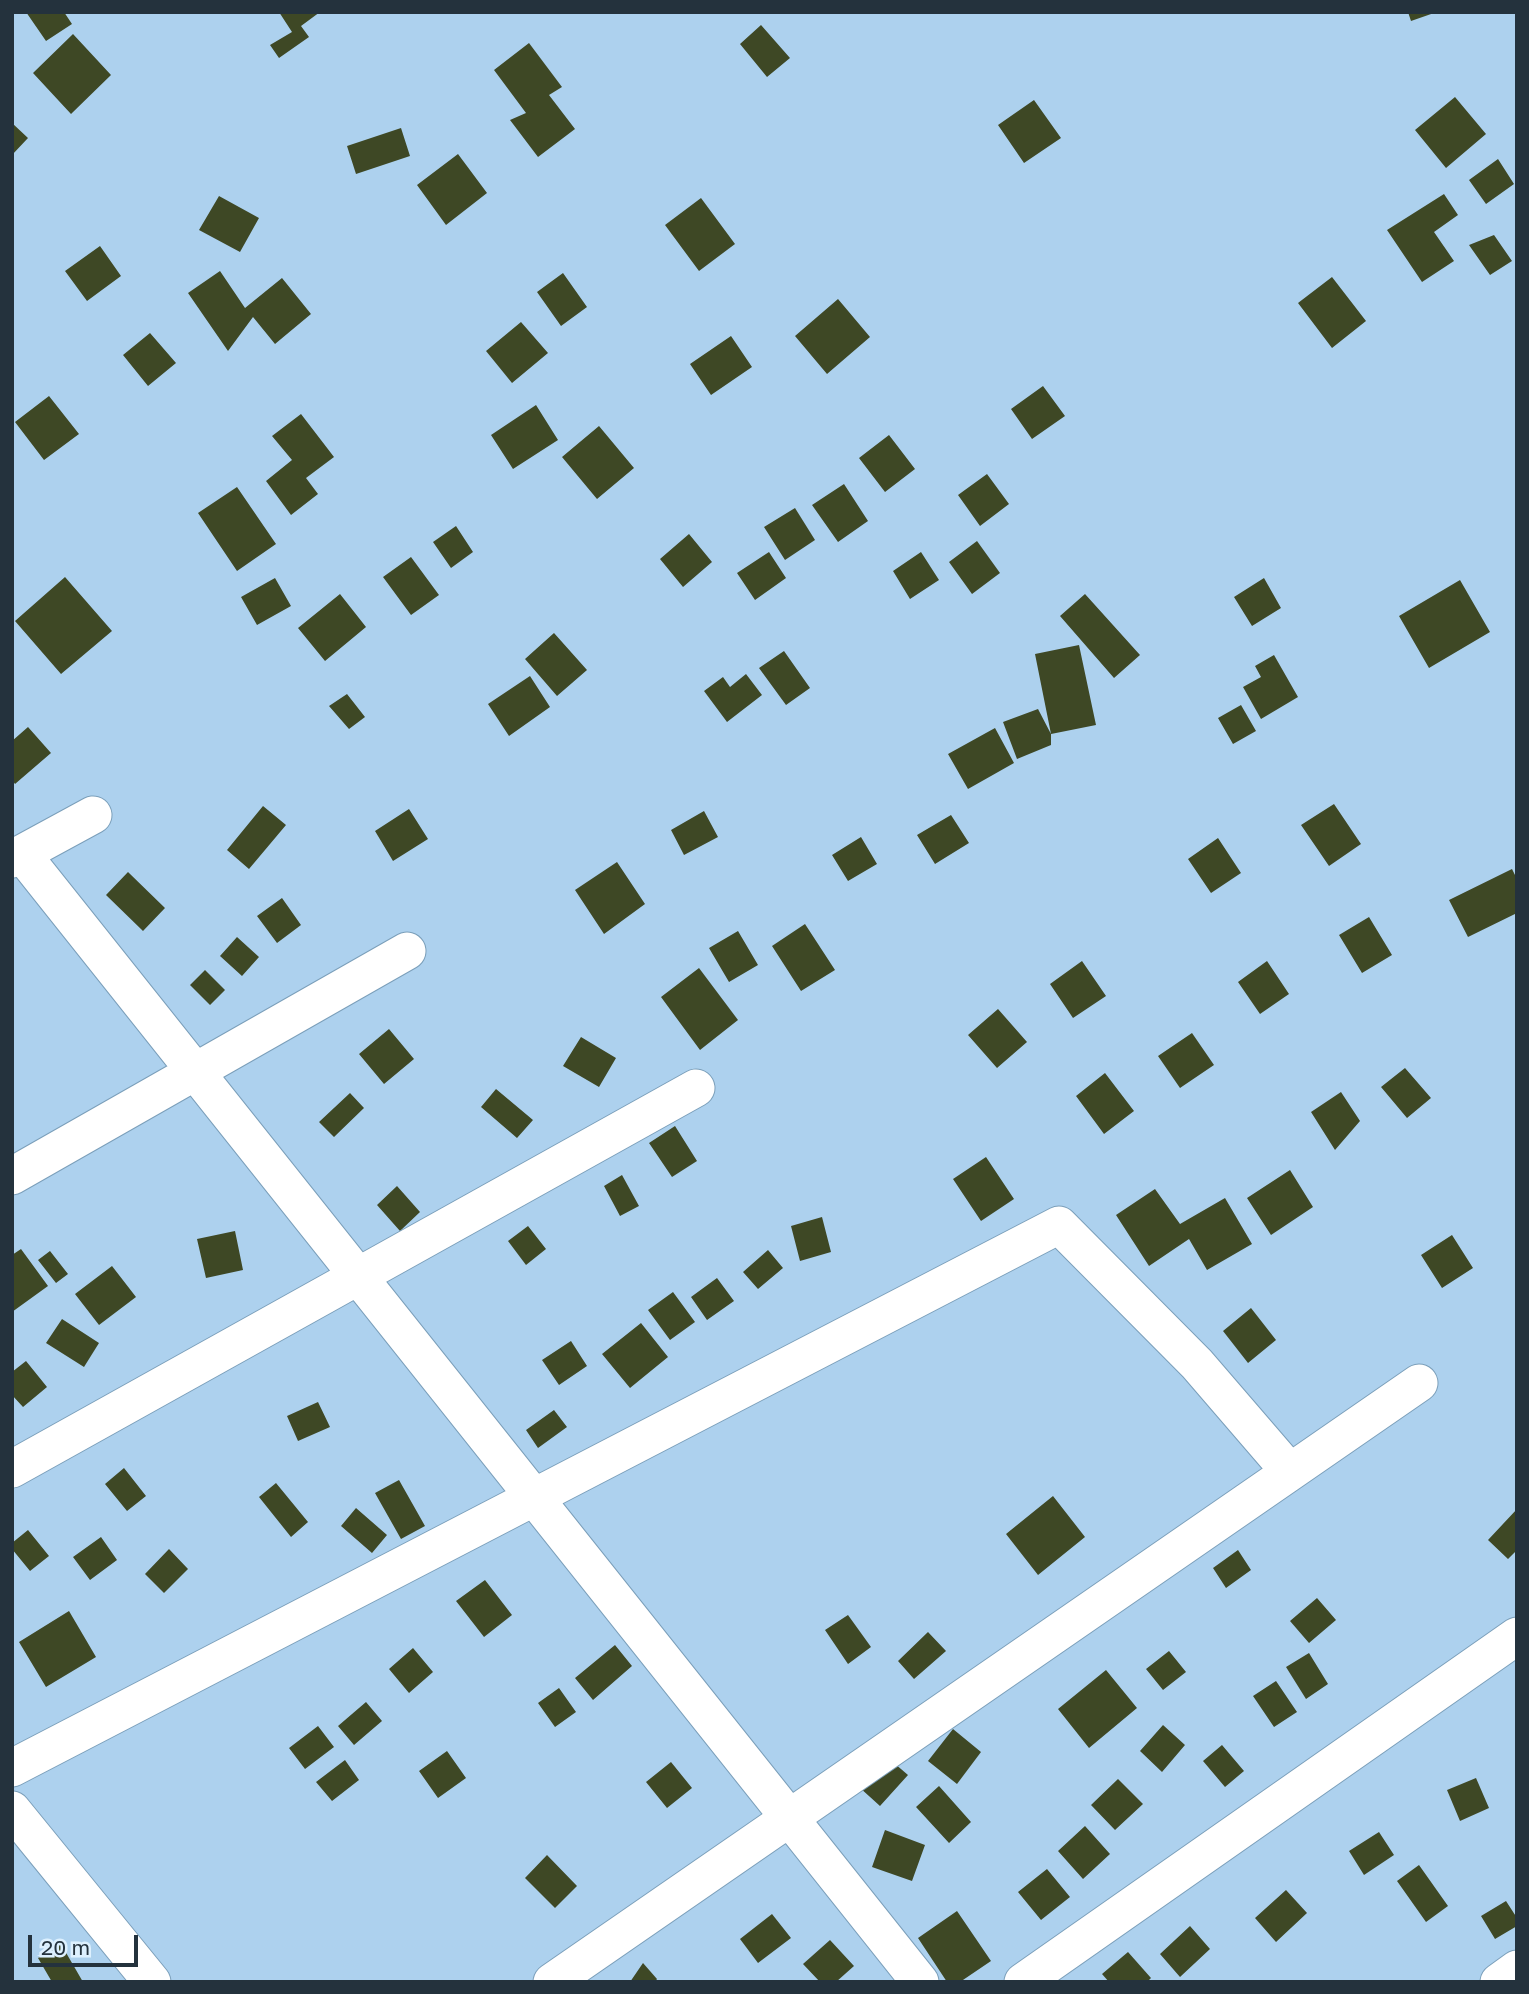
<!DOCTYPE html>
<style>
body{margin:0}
#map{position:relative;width:1529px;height:1994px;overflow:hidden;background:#add1ee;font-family:"Golos Text",sans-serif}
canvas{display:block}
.frame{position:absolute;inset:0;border:14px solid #24323d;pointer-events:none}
.scale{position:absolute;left:28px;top:1935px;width:110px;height:32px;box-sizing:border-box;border:4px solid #24323d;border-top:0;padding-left:9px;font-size:21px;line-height:24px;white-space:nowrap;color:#24323d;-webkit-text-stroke:5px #ddf0fe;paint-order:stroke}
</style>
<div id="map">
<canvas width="1529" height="1994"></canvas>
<div class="frame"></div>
<div class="scale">20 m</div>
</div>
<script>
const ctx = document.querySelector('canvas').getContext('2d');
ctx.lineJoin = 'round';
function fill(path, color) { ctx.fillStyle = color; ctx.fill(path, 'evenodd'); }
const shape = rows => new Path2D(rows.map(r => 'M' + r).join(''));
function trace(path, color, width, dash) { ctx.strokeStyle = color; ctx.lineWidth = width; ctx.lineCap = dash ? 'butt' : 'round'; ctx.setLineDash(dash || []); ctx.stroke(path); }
const building = shape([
 [26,12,64,12,72,24,46,41],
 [279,12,320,12,301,26,309,37,279,58,270,45,292,32],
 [1408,12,1434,12,1434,13,1411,21],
 [761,25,790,58,767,77,740,44],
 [73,34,111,75,71,114,33,73],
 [529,43,562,87,549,95,575,129,538,157,510,120,526,113,494,70],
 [1455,97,1486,134,1446,168,1415,130],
 [1034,100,1061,138,1024,163,998,125],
 [12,123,28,138,12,155],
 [401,128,410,156,356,174,347,146],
 [458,154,487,193,446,225,417,185],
 [1498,159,1514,184,1486,204,1469,180],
 [1444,194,1458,215,1434,232,1454,261,1422,282,1387,230],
 [219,196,259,218,240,252,199,230],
 [701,198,735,244,699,271,665,225],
 [1494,235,1512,261,1490,275,1469,245],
 [100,246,121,276,87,301,65,271],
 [220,271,245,308,282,278,311,314,275,344,253,317,228,351,188,293],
 [563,273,587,307,561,326,537,292],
 [1332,277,1366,321,1332,348,1298,303],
 [838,299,870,337,827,374,795,336],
 [521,322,548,353,512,383,486,351],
 [150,333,176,363,148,386,123,355],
 [731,336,752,367,711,395,690,364],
 [1043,386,1065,416,1032,439,1011,409],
 [49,396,79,434,44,460,15,422],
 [536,405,558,440,513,469,491,435],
 [301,414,334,457,306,478,318,494,291,515,266,481,292,460,272,436],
 [599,426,634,468,597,499,562,457],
 [889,435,915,469,885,492,859,458],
 [987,474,1009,504,980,526,958,495],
 [844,484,868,521,838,542,812,505],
 [237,487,276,544,237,571,198,513],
 [795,508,815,540,785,560,764,527],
 [456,526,473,552,451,568,433,542],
 [689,534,712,562,683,587,660,559],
 [977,541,1000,573,972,594,949,562],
 [769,552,786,578,755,600,737,573],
 [921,552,939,580,910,599,893,571],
 [411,557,439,595,411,615,383,577],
 [65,577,112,631,61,674,15,621],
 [275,578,291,606,257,625,241,597],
 [1264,578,1281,608,1252,626,1234,597],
 [1460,580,1490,632,1429,668,1399,616],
 [340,594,366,627,325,661,298,628],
 [1085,594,1140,655,1114,678,1060,616],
 [554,633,587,670,557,696,525,659],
 [1079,645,1096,725,1051,734,1051,745,1017,759,1003,722,1038,709,1051,734,1035,654],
 [784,651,810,688,786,705,759,668],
 [1274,655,1298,697,1261,719,1243,687,1261,677,1255,666],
 [746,674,762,695,727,722,704,691,723,677,730,687],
 [530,676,550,707,509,736,488,704],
 [347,694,365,717,349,729,329,706],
 [1241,705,1256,731,1233,744,1218,718],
 [28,727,51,753,15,784,12,780,12,741],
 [995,728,1014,763,968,789,948,754],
 [1334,804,1361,844,1329,866,1301,825],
 [263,806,286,825,249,869,227,850],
 [409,809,428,839,393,861,375,831],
 [704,811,718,837,684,855,671,830],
 [951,815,969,843,935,864,917,835],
 [861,837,877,864,848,881,832,855],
 [1218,838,1241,873,1211,893,1188,859],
 [617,862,645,904,604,934,575,890],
 [1512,869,1517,879,1517,913,1468,937,1449,900],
 [128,872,165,908,143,931,106,895],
 [282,898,301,925,277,943,257,916],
 [1369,917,1392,955,1362,973,1339,935],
 [805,924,835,970,801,991,772,946],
 [738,931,758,965,729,982,709,948],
 [237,937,259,957,242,976,220,956],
 [1082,961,1106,996,1073,1018,1050,984],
 [1267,961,1289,994,1260,1014,1238,982],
 [699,968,738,1020,700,1050,661,997],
 [205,970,225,990,210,1005,190,985],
 [998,1009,1027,1042,997,1068,968,1035],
 [389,1029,414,1059,384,1084,359,1054],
 [1192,1033,1214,1065,1180,1088,1158,1056],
 [581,1037,616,1058,599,1087,563,1066],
 [1405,1068,1431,1098,1407,1118,1381,1087],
 [1105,1073,1134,1111,1104,1134,1076,1096],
 [496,1089,533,1120,517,1138,481,1107],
 [1341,1092,1360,1121,1335,1150,1311,1112],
 [350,1093,364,1108,334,1137,319,1122],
 [675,1126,697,1161,672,1177,649,1143],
 [986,1157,1014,1199,981,1221,953,1179],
 [1290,1170,1313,1207,1271,1235,1247,1198],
 [622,1175,639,1206,620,1216,604,1186],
 [397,1186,420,1212,400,1231,377,1205],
 [1155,1189,1180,1224,1225,1198,1252,1244,1207,1270,1189,1239,1149,1266,1116,1215],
 [822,1217,831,1252,800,1261,791,1226],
 [528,1226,546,1249,526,1265,508,1241],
 [235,1231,243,1270,206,1278,197,1239],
 [1452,1235,1473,1268,1442,1288,1421,1255],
 [21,1249,48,1286,12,1312,12,1255],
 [768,1250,783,1268,758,1289,743,1272],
 [50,1251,68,1274,56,1283,38,1260],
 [112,1266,136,1297,99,1325,75,1294],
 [717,1278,734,1301,707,1320,691,1297],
 [673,1292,695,1322,670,1340,648,1310],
 [1251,1308,1276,1340,1248,1363,1223,1331],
 [62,1319,99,1343,84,1367,46,1343],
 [641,1323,668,1357,630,1388,602,1354],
 [571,1341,587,1366,559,1385,542,1360],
 [26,1361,47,1387,23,1407,12,1395,12,1372],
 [318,1402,330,1427,298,1441,287,1416],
 [554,1410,567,1427,538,1448,526,1430],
 [124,1468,146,1496,127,1511,105,1484],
 [399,1480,425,1526,401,1539,375,1493],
 [276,1483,308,1522,291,1537,259,1497],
 [1053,1496,1085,1537,1038,1575,1006,1534],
 [356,1508,387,1535,372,1553,341,1526],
 [1517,1509,1517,1550,1508,1559,1488,1540],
 [28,1530,49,1556,30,1571,12,1549,12,1543],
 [101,1537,117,1560,90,1580,73,1557],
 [169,1549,188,1569,164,1593,145,1574],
 [1238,1550,1251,1570,1226,1588,1213,1568],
 [485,1580,512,1615,484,1637,456,1601],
 [1317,1598,1336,1620,1309,1643,1290,1621],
 [69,1611,96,1657,46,1687,19,1642],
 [848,1615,871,1647,848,1664,825,1630],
 [928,1632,946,1651,914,1679,898,1661],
 [615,1645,632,1666,593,1700,575,1678],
 [413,1648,433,1672,409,1693,389,1669],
 [1169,1651,1186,1672,1163,1690,1146,1669],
 [1309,1653,1328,1684,1306,1699,1286,1667],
 [1106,1670,1137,1708,1089,1748,1058,1709],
 [1276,1681,1297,1712,1274,1727,1253,1696],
 [559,1688,576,1712,555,1727,538,1703],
 [366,1702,382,1721,354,1745,338,1726],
 [1163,1725,1185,1745,1162,1772,1140,1751],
 [318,1726,334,1747,305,1769,289,1748],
 [953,1729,981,1752,957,1784,928,1761],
 [1222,1745,1244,1771,1225,1787,1203,1761],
 [447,1751,466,1778,438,1798,419,1771],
 [887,1757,908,1775,880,1806,859,1787],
 [345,1760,359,1780,332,1801,316,1782],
 [671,1762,692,1788,667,1808,646,1782],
 [1476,1778,1489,1808,1460,1821,1447,1790],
 [1118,1779,1143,1804,1115,1830,1091,1805],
 [939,1786,971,1822,949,1843,916,1807],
 [1085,1826,1110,1854,1083,1879,1058,1851],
 [885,1830,925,1845,912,1881,872,1867],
 [1379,1832,1394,1855,1364,1875,1349,1851],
 [547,1855,577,1886,555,1908,525,1878],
 [1419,1865,1448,1906,1426,1922,1397,1881],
 [1047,1869,1070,1897,1041,1920,1018,1892],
 [1286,1890,1307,1913,1276,1942,1255,1918],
 [1506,1901,1517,1918,1517,1926,1495,1939,1481,1916],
 [957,1911,991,1961,960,1982,947,1982,918,1938],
 [772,1914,791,1938,758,1963,740,1939],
 [1190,1926,1210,1949,1180,1977,1160,1954],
 [830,1940,854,1966,836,1982,820,1982,803,1964],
 [61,1944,83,1982,52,1982,38,1958],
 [1128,1952,1151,1978,1147,1982,1109,1982,1102,1974],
 [643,1963,657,1979,655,1982,630,1982]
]);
const street = shape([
 [22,854,920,1982],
 [12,859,93,815],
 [12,1176,407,951],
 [12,1469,696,1088],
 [12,1768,1059,1225,1197,1364,1290,1472],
 [12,1810,152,1982],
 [552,1982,1419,1383],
 [1023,1982,1517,1636],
 [1499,1982,1517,1969]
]);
fill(building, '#3e4825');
trace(street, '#7b9fba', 39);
trace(street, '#fff', 37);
</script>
